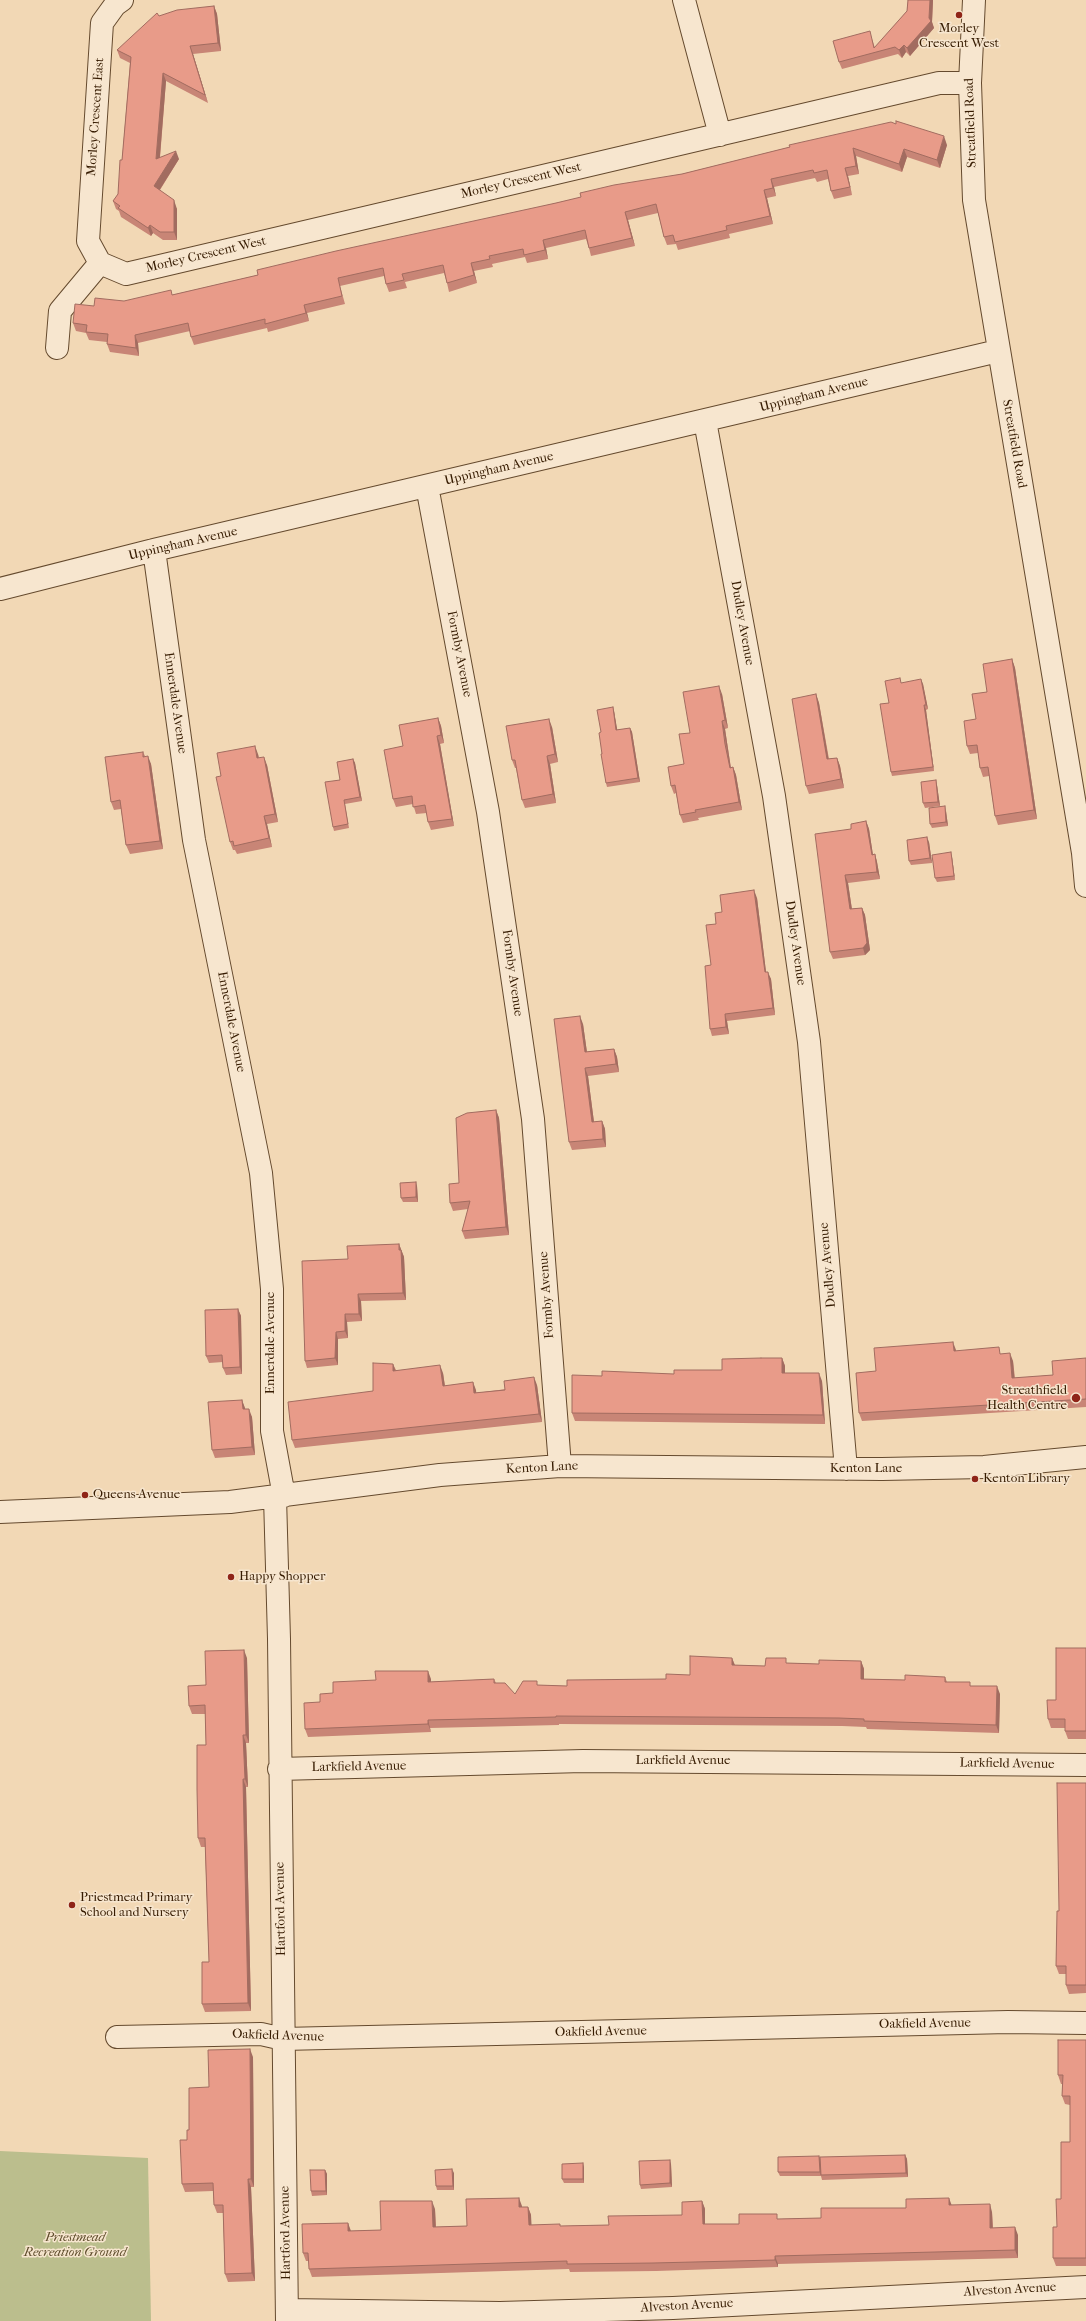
<!DOCTYPE html>
<style>
body{margin:0}
canvas{display:block;background:#f2d8b5}
</style>
<canvas width="1086" height="2321"></canvas>
<script>
const ctx = document.querySelector('canvas').getContext('2d');
ctx.lineJoin = 'round';
function fill(path, color) { ctx.fillStyle = color; ctx.fill(path, 'evenodd'); }
const shape = rows => new Path2D(rows.map(r => 'M' + r).join(''));
function trace(path, color, width, dash) { ctx.strokeStyle = color; ctx.lineWidth = width; ctx.lineCap = dash ? 'butt' : 'round'; ctx.setLineDash(dash || []); ctx.stroke(path); }
function label(font, color, halo, rows, align = 'center') {
  ctx.font = font + ' "IM FELL French Canon",serif'; ctx.lineWidth = 3; ctx.setLineDash([]); ctx.textBaseline = 'middle'; ctx.strokeStyle = halo; ctx.fillStyle = color; for (const [text, x, y, turn = 0] of rows) {
    ctx.save(); ctx.translate(x, y); ctx.rotate((+turn || 0) * Math.PI / 180); ctx.textAlign = isNaN(turn) ? turn : align; if (halo) ctx.strokeText(text, 0, 0); ctx.fillText(text, 0, 0); ctx.restore();
  }
}
const green = shape([
 [0,2151,148,2158,151,2321,0,2321]
]);
const minor = shape([
 [122,0,115,5,102,23,88,241,100,263,126,274,939,83,970,83],
 [684,0,720,135],
 [974,0,970,83,974,200,1083,853,1086,886],
 [57,348,60,311,100,263],
 [705,421,774,796,809,1042,846,1469],
 [427,486,488,812,533,1119,560,1466],
 [154,550,194,840,261,1173,272,1289,272,1431,284,1496],
 [0,589,154,550,998,351],
 [275,1497,279,1639,287,2321],
 [0,1512,230,1502,440,1475,560,1466,882,1469,984,1467,1086,1457],
 [279,1769,583,1761,1086,1765],
 [117,2037,261,2034,283,2039,1008,2022,1086,2023],
 [287,2310,500,2313,673,2308,1086,2287]
]);
const wall = shape([
 [908,0,933,0,932,22,934,28,910,56,906,52,902,58,898,54,842,69,839,62,872,39,875,48,907,11],
 [214,6,217,14,221,51,193,54,208,103,166,81,160,158,179,159,160,190,177,209,177,240,163,240,153,233,151,236,121,217,119,211,116,209,113,201,118,194,122,160,130,63,120,58,117,50,159,16],
 [947,145,940,168,907,157,902,172,856,156,859,174,848,176,852,195,834,199,831,191,828,179,817,182,815,178,774,187,776,196,767,198,773,224,729,234,730,238,678,250,676,244,667,245,664,237,658,213,628,220,635,246,591,256,589,248,586,239,546,248,548,259,527,263,525,257,492,264,493,267,474,271,477,283,449,292,447,283,444,273,405,282,407,288,389,292,386,284,384,276,340,286,345,304,307,313,309,321,268,332,267,328,194,345,191,337,190,331,138,343,139,356,110,352,107,344,107,342,89,340,86,333,76,331,73,323,94,306,172,295,258,275,556,203,682,174,790,147],
 [1012,659,1015,668,1037,819,998,825,995,816,989,776,983,777,980,768,978,753,970,754,967,746,976,719,987,692],
 [902,683,923,684,928,709,926,710,934,771,892,776,891,772,889,703],
 [722,694,728,728,725,729,731,768,733,767,736,775,742,810,698,818,699,820,683,823,680,815,676,793,674,794,671,786,684,764,690,733],
 [816,694,819,703,829,759,837,758,840,766,844,788,809,794,806,786],
 [613,707,614,711,617,730,630,728,632,732,640,782,607,787,606,783,602,754,601,732],
 [438,718,441,726,444,743,440,744,454,826,431,830,428,822,427,813,416,814,413,804,396,807,393,799],
 [552,727,558,762,550,764,556,803,525,808,522,800,516,768,515,768,512,760],
 [143,752,145,756,151,764,163,849,130,854,126,845,121,809,114,810,111,802],
 [258,754,259,758,267,765,278,822,267,824,272,847,237,854,235,850,233,850,230,842,221,776],
 [353,759,355,763,362,801,345,804,349,828,334,831,333,827,340,780],
 [936,780,937,785,940,806,925,808,923,803],
 [946,811,948,826,932,828,930,824],
 [866,821,869,829,873,855,875,854,877,862,880,879,848,883,852,909,862,908,865,915,870,950,865,955,833,959,830,952,851,829],
 [929,842,932,863,911,865,909,861],
 [952,857,955,880,937,882,935,878],
 [757,898,766,972,771,979,775,1015,727,1021,729,1034,712,1036,710,1029,711,965,722,912],
 [583,1024,587,1052,614,1049,617,1057,619,1072,588,1076,594,1122,602,1121,605,1129,606,1147,572,1150,569,1142],
 [496,1110,499,1118,509,1235,465,1239,462,1231,468,1209,453,1211,450,1203,459,1183],
 [417,1186,418,1202,403,1202,401,1198],
 [399,1244,404,1257,406,1300,361,1301,362,1321,347,1322,348,1338,338,1339,338,1365,307,1368,305,1361,348,1259],
 [238,1309,241,1316,242,1374,226,1375,223,1368,223,1362,209,1363,206,1356],
 [956,1351,1002,1354,1013,1361,1015,1378,1053,1375,1086,1358,1086,1407,862,1421,859,1413,876,1371],
 [782,1358,785,1366,785,1373,822,1381,825,1424,575,1421,572,1413,602,1376,674,1374,722,1370],
 [393,1364,396,1370,443,1373,445,1386,473,1382,476,1393,537,1385,542,1422,295,1448,292,1440,373,1391],
 [242,1400,245,1409,252,1417,255,1455,215,1458,212,1450],
 [1086,1648,1086,1739,1068,1739,1065,1731,1065,1728,1051,1728,1048,1719,1056,1700],
 [247,1658,249,1743,246,1743,248,1787,246,1787,251,2011,205,2012,202,2004,209,1962,205,1847,201,1847,198,1838,206,1745,205,1714,192,1714,189,1706,206,1685],
 [732,1658,735,1665,765,1666,788,1663,819,1664,861,1661,864,1669,864,1679,905,1680,945,1677,947,1682,971,1686,1000,1694,999,1733,867,1729,866,1727,842,1726,559,1724,559,1725,430,1728,431,1732,308,1737,305,1729,320,1702,333,1693,431,1679,431,1682,494,1679,496,1683,515,1694,539,1685,567,1686,666,1679,690,1675],
 [1086,1783,1086,1993,1069,1994,1066,1985,1066,1974,1059,1974,1056,1966,1059,1911],
 [1086,2040,1086,2266,1056,2266,1053,2258,1057,2227,1070,2142,1070,2105,1065,2104,1062,2096,1062,2084,1061,2084,1058,2075],
 [253,2057,254,2187,251,2187,255,2281,228,2282,225,2274,223,2213,217,2213,214,2205,213,2191,185,2192,182,2184,187,2140,189,2130],
 [905,2155,907,2159,908,2177,822,2180,821,2176,780,2176,778,2172,820,2159],
 [583,2163,584,2168,584,2183,564,2183,562,2179],
 [671,2164,672,2187,641,2189,640,2185],
 [325,2170,327,2174,327,2195,312,2196,311,2191],
 [454,2173,454,2190,437,2190,436,2186],
 [702,2201,705,2209,705,2224,739,2224,779,2219,821,2218,906,2208,952,2205,992,2212,993,2228,1018,2235,1018,2258,778,2264,778,2267,656,2271,570,2272,569,2269,312,2277,309,2269,309,2261,306,2261,303,2253,348,2223,350,2231,381,2230,435,2209,436,2227,467,2226,522,2206,522,2207,528,2207,531,2215,531,2225,561,2226,609,2225,682,2215]
]);
const shadedWall = shape([
 [930,0,933,0,932,22,934,28,910,56,907,48,929,18],
 [214,6,217,14,221,51,218,43],
 [904,45,906,52,902,58,899,50],
 [190,46,193,54,208,103,205,95],
 [163,73,166,81,159,167,156,159],
 [944,136,947,145,940,168,937,160],
 [853,148,856,156,859,174,856,166],
 [904,149,907,157,902,172,899,164],
 [176,151,179,159,157,194,154,186],
 [845,168,848,176,852,195,850,187],
 [771,179,774,187,776,196,773,188],
 [764,190,767,198,773,224,770,216],
 [174,200,177,209,177,240,174,232],
 [625,212,628,220,635,246,632,238],
 [150,225,153,233,151,236,148,228],
 [543,240,546,248,548,259,545,250],
 [471,263,474,271,477,283,474,275],
 [304,305,307,313,309,321,306,313],
 [135,335,138,343,139,356,136,348],
 [1012,659,1015,668,1037,819,1034,810],
 [921,679,923,684,928,709,926,705],
 [719,686,722,694,728,728,725,720],
 [816,694,819,703,830,768,827,759],
 [924,705,926,710,934,771,933,767],
 [613,707,614,711,618,734,616,730],
 [438,718,441,726,444,743,441,735],
 [549,719,552,727,558,762,555,754],
 [722,721,725,729,732,776,730,768],
 [630,728,632,732,640,782,638,778],
 [437,736,440,744,454,826,452,819],
 [255,746,258,754,260,766,257,758],
 [148,756,151,764,163,849,160,841],
 [547,756,550,764,556,803,553,794],
 [264,757,267,765,278,822,275,814],
 [837,758,840,766,844,788,841,779],
 [353,759,355,763,362,801,360,797],
 [733,767,736,775,742,810,739,802],
 [936,780,937,785,940,806,938,802],
 [945,806,946,811,948,826,946,822],
 [264,816,267,824,272,847,269,838],
 [866,821,869,829,874,862,872,855],
 [927,837,929,842,932,863,930,858],
 [951,852,952,857,955,880,954,876],
 [875,854,877,862,880,879,877,872],
 [845,875,848,883,853,917,850,909],
 [754,890,757,898,767,980,765,972],
 [862,908,865,915,870,950,865,955,863,948],
 [768,972,771,979,775,1015,773,1008],
 [725,1014,727,1021,729,1034,726,1027],
 [580,1016,583,1024,588,1060,585,1052],
 [614,1049,617,1057,619,1072,616,1064],
 [585,1068,588,1076,595,1130,592,1122],
 [496,1110,499,1118,509,1235,506,1227],
 [602,1121,605,1129,606,1147,603,1139],
 [416,1182,417,1186,418,1202,416,1197],
 [399,1244,404,1257,406,1300,403,1293],
 [358,1294,361,1301,362,1321,359,1314],
 [238,1309,241,1316,242,1374,240,1367],
 [345,1314,347,1322,348,1338,345,1331],
 [336,1332,338,1339,338,1365,335,1358],
 [953,1342,956,1350,956,1359,954,1351],
 [1010,1353,1013,1361,1015,1386,1012,1378],
 [782,1358,785,1366,785,1381,782,1373],
 [393,1364,396,1372,393,1371],
 [440,1365,443,1373,446,1394,443,1386],
 [819,1373,822,1381,825,1424,823,1415],
 [534,1377,537,1385,542,1422,539,1414],
 [473,1382,476,1390,477,1401,474,1393],
 [242,1400,245,1408,246,1417,243,1409],
 [249,1409,252,1417,255,1455,252,1447],
 [244,1650,247,1658,249,1743,246,1735],
 [732,1658,735,1666,732,1665],
 [861,1661,864,1669,864,1687,861,1679],
 [428,1671,431,1679,431,1690,428,1682],
 [997,1686,1000,1694,999,1733,996,1725],
 [428,1720,431,1732,428,1724],
 [243,1735,246,1743,248,1787,245,1779],
 [243,1779,246,1787,251,2011,248,2003],
 [250,2049,253,2057,254,2187,251,2179],
 [905,2155,907,2159,908,2177,906,2173],
 [819,2156,821,2160,821,2176,820,2172],
 [670,2160,671,2164,672,2187,670,2183],
 [583,2163,584,2168,584,2183,583,2179],
 [452,2169,454,2173,454,2190,453,2186],
 [325,2170,327,2174,327,2195,326,2191],
 [248,2179,251,2187,255,2281,252,2273],
 [519,2198,522,2206,522,2215,519,2207],
 [949,2198,952,2206,949,2205],
 [432,2201,435,2209,436,2235,433,2227],
 [702,2201,705,2209,705,2232,703,2224],
 [990,2204,992,2212,993,2236,990,2228],
 [528,2207,531,2215,532,2233,529,2225],
 [348,2223,351,2231,348,2231],
 [1015,2227,1018,2235,1018,2258,1015,2250],
 [775,2256,778,2264,778,2267,775,2260]
]);
const building = shape([
 [908,0,930,0,929,18,931,21,907,48,904,45,899,50,895,47,839,62,833,41,870,31,874,48,907,11,908,0],
 [214,6,218,43,190,46,205,95,163,73,156,159,176,151,154,186,174,200,174,232,160,232,150,225,148,228,118,208,120,206,113,201,118,194,120,160,122,160,131,57,117,50,157,13,159,16,177,10,214,6],
 [896,121,944,136,937,160,904,149,899,164,853,148,856,166,845,168,850,187,831,191,827,170,814,173,813,170,771,179,773,188,764,190,770,216,726,226,727,230,675,242,673,235,664,237,656,204,625,212,632,238,589,248,585,230,543,240,545,250,524,255,523,249,489,256,490,259,471,263,474,275,447,283,443,265,402,274,404,280,386,284,383,268,338,278,342,296,304,305,306,313,265,324,265,319,191,337,188,323,135,335,136,348,107,344,108,334,86,332,87,325,73,323,75,304,94,306,95,298,124,301,171,290,172,295,258,275,257,270,336,251,556,203,581,197,580,193,614,185,682,174,790,147,789,145,891,122,896,124,896,121],
 [1012,659,1034,810,995,816,988,767,980,768,977,745,967,746,964,721,976,719,972,694,987,692,983,664,1012,659],
 [900,678,901,683,921,679,926,705,924,705,933,767,891,772,880,704,889,703,885,681,900,678],
 [719,686,725,720,722,721,725,744,730,768,733,767,739,802,695,810,696,812,680,815,675,785,671,786,668,767,684,764,679,734,690,733,683,692,719,686],
 [816,694,827,759,837,758,841,779,806,786,792,699,816,694],
 [613,707,616,730,630,728,638,778,606,783,601,754,602,754,599,733,601,732,597,710,613,707],
 [438,718,441,735,437,736,452,819,428,822,425,805,413,807,412,796,393,799,384,750,403,746,399,725,438,718],
 [549,719,555,754,547,756,553,794,522,800,515,760,512,760,506,726,549,719],
 [255,746,257,758,264,757,275,814,264,816,269,838,234,846,233,841,230,842,216,777,221,776,217,753,255,746],
 [143,752,143,757,148,756,160,841,126,845,120,800,111,802,105,757,143,752],
 [353,759,360,797,344,800,348,824,333,827,325,782,340,780,337,762,353,759],
 [936,780,938,802,923,803,921,782,936,780],
 [945,806,946,822,930,824,929,808,945,806],
 [866,821,872,855,875,854,877,872,845,875,850,909,862,908,867,943,863,948,830,952,815,834,851,829,851,824,866,821],
 [927,837,930,858,909,861,907,840,927,837],
 [951,852,954,876,935,878,932,855,951,852],
 [754,890,765,972,768,972,773,1008,725,1014,726,1027,710,1029,705,966,711,965,706,925,716,924,715,913,722,912,720,895,754,890],
 [580,1016,585,1052,614,1049,616,1064,585,1068,592,1122,602,1121,603,1139,569,1142,554,1019,580,1016],
 [496,1110,506,1227,462,1231,470,1201,450,1203,449,1184,459,1183,456,1118,467,1113,496,1110],
 [416,1182,416,1197,401,1198,400,1183,416,1182],
 [399,1244,399,1250,401,1250,403,1293,358,1294,359,1314,345,1314,345,1331,336,1332,335,1358,305,1361,302,1261,348,1259,347,1246,399,1244],
 [238,1309,240,1367,223,1368,222,1355,206,1356,205,1310,238,1309],
 [953,1342,954,1351,999,1347,1000,1354,1010,1353,1012,1378,1053,1375,1052,1361,1086,1358,1086,1399,859,1413,856,1373,876,1371,874,1348,953,1342],
 [761,1358,782,1358,782,1373,819,1373,823,1415,572,1413,572,1375,602,1376,602,1371,674,1374,674,1370,722,1370,722,1359,761,1358],
 [373,1363,393,1364,393,1371,440,1365,443,1386,473,1382,474,1393,505,1390,504,1381,534,1377,539,1414,292,1440,288,1402,373,1391,373,1363],
 [242,1400,243,1409,249,1409,252,1447,212,1450,208,1402,242,1400],
 [1056,1648,1086,1648,1086,1731,1065,1731,1065,1719,1048,1719,1047,1700,1056,1700,1056,1648],
 [244,1650,246,1735,243,1735,245,1779,243,1779,248,2003,202,2004,202,1962,209,1962,205,1838,198,1838,197,1789,197,1745,206,1745,205,1705,189,1706,188,1686,206,1685,205,1651,244,1650],
 [690,1656,732,1658,732,1665,765,1666,766,1658,786,1658,786,1663,819,1664,819,1660,861,1661,861,1679,905,1680,905,1675,945,1677,945,1682,970,1682,970,1686,997,1686,996,1725,864,1721,864,1719,839,1718,556,1716,556,1717,428,1720,428,1724,305,1729,304,1703,320,1702,320,1694,333,1693,333,1682,376,1680,375,1671,428,1671,428,1682,494,1679,494,1683,505,1683,515,1694,523,1681,537,1681,537,1685,567,1686,567,1680,666,1679,666,1674,690,1675,690,1656],
 [1057,1783,1086,1783,1086,1985,1066,1985,1066,1966,1056,1966,1057,1911,1059,1911,1057,1783],
 [1058,2040,1086,2040,1086,2258,1053,2258,1053,2227,1057,2227,1056,2199,1061,2199,1061,2142,1070,2142,1070,2096,1062,2096,1063,2075,1058,2075,1058,2040],
 [250,2049,251,2179,248,2179,252,2273,225,2274,223,2205,214,2205,213,2183,182,2184,180,2140,187,2140,187,2130,189,2130,189,2088,209,2087,208,2050,250,2049],
 [905,2155,906,2173,821,2175,820,2157,905,2155],
 [819,2156,820,2172,778,2172,778,2157,819,2156],
 [670,2160,670,2183,640,2185,639,2161,670,2160],
 [583,2163,583,2179,562,2179,562,2164,583,2163],
 [452,2169,453,2186,436,2186,435,2170,452,2169],
 [310,2170,325,2170,326,2191,311,2191,310,2170],
 [519,2198,519,2207,528,2207,529,2225,560,2224,560,2226,609,2225,608,2216,682,2215,682,2202,702,2201,703,2224,739,2224,739,2214,777,2214,777,2219,821,2218,821,2208,906,2208,906,2199,949,2198,949,2205,990,2204,990,2228,1015,2227,1015,2250,775,2256,775,2260,653,2263,567,2264,567,2261,309,2269,308,2253,303,2253,302,2224,348,2223,348,2231,381,2230,380,2201,432,2201,433,2227,467,2226,466,2199,519,2198]
]);
const markers = [
 [959,15,4,"#8f2418"],
 [1076,1398,5,"#8f2418"],
 [975,1479,4,"#8f2418"],
 [85,1495,4,"#8f2418"],
 [231,1577,4,"#8f2418"],
 [72,1905,4,"#8f2418"]
];
const poiNames = [
 ["Morley",959,29,"center"],
 ["Crescent West",959,44,"center"],
 ["Streathfield",1067,1391,"right"],
 ["Health Centre",1067,1406,"right"],
 ["Kenton Library",983,1479],
 ["Queens Avenue",93,1495],
 ["Happy Shopper",239,1577],
 ["Priestmead Primary",80,1898],
 ["School and Nursery",80,1913]
];
const streetNames = [
 ["Morley Crescent East",96,117,-86],
 ["Streatfield Road",971,123,-92],
 ["Morley Crescent West",521,181,-13],
 ["Morley Crescent West",206,255,-13],
 ["Uppingham Avenue",814,395,-14],
 ["Streatfield Road",1014,444,80],
 ["Uppingham Avenue",499,469,-13],
 ["Uppingham Avenue",183,544,-13],
 ["Dudley Avenue",742,623,80],
 ["Formby Avenue",459,654,79],
 ["Ennerdale Avenue",175,703,82],
 ["Dudley Avenue",795,943,82],
 ["Formby Avenue",512,973,82],
 ["Ennerdale Avenue",231,1022,79],
 ["Dudley Avenue",828,1265,-95],
 ["Formby Avenue",547,1295,-94],
 ["Ennerdale Avenue",271,1343,-90],
 ["Kenton Lane",542,1468,-3],
 ["Kenton Lane",866,1469],
 ["Larkfield Avenue",683,1761],
 ["Larkfield Avenue",1007,1764,1],
 ["Larkfield Avenue",359,1767,-1],
 ["Hartford Avenue",281,1909,-91],
 ["Oakfield Avenue",925,2024,-1],
 ["Oakfield Avenue",601,2032,-1],
 ["Oakfield Avenue",278,2036,2],
 ["Hartford Avenue",286,2233,-91],
 ["Alveston Avenue",1010,2290,-3],
 ["Alveston Avenue",687,2306,-3]
];
const parkNames = [
 ["Priestmead",75,2238],
 ["Recreation Ground",75,2253]
];
fill(green, '#bbbe8d');
trace(minor, '#654a2e', 24);
trace(minor, '#f7e6cf', 22);
fill(wall, '#c88576');
fill(shadedWall, '#a26c60');
fill(building, '#e89b89');
trace(building, '#a26c60', 1);
for (const [x, y, r, color] of markers) { const dot = new Path2D(); dot.arc(x, y, r, 0, 2 * Math.PI); ctx.fillStyle = color; ctx.fill(dot); trace(dot, '#f7e6cf', 1.5); }
label('13px', '#361b01', '#f7e6cf', poiNames, 'left');
label('13px', '#361b01', '#f7e6cf', streetNames);
label('italic 13px', '#5e4c2b', '#f7e6cf', parkNames);
</script>
